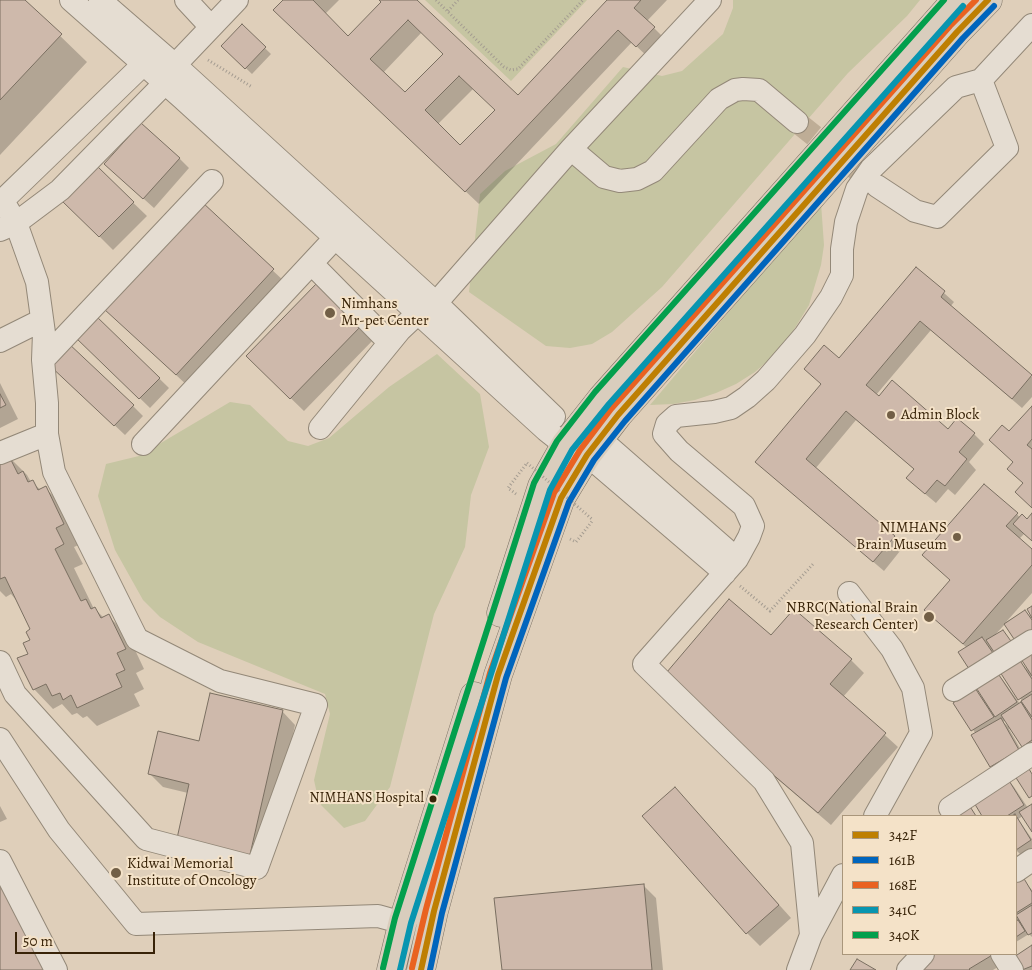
<!DOCTYPE html>
<style>
body{margin:0}
#map{position:relative;width:1032px;height:970px;overflow:hidden;background:#dfcfba;font-family:Alegreya,serif}
canvas{display:block}
.legend{position:absolute;left:842px;top:815px;width:175px;height:140px;box-sizing:border-box;background:#f4e2c8;border:1px solid #a9967b;margin:0;padding:6px 9px;list-style:none;font-size:15px;color:#382308}
.legend li{display:flex;align-items:center;gap:10px;height:25px}
.legend b{width:25px;border:1px solid #a9967b}
.scale{position:absolute;left:15px;top:932px;width:140px;height:22px;box-sizing:border-box;border:2px solid #382308;border-top:0;padding-left:6px;font-size:15px;line-height:18px;white-space:nowrap;color:#382308;-webkit-text-stroke:4px #f4e2c8;paint-order:stroke}
</style>
<div id="map">
<canvas width="1032" height="970"></canvas>
<ul class="legend">
<li><b style="height:6px;background:#be7f02"></b>342F</li>
<li><b style="height:6px;background:#0065bd"></b>161B</li>
<li><b style="height:6px;background:#e96221"></b>168E</li>
<li><b style="height:6px;background:#0895b0"></b>341C</li>
<li><b style="height:6px;background:#039f4d"></b>340K</li>
</ul>
<div class="scale">50 m</div>
</div>
<script>
const ctx = document.querySelector('canvas').getContext('2d');
ctx.lineJoin = 'round';
function fill(path, color) { ctx.fillStyle = color; ctx.fill(path, 'evenodd'); }
const shape = rows => new Path2D(rows.map(r => 'M' + r).join(''));
function trace(path, color, width, dash) { ctx.strokeStyle = color; ctx.lineWidth = width; ctx.lineCap = dash ? 'butt' : 'round'; ctx.setLineDash(dash || []); ctx.stroke(path); }
function label(font, color, halo, rows, align = 'center') {
  ctx.font = font + ' Alegreya,serif'; ctx.lineWidth = 4; ctx.setLineDash([]); ctx.textBaseline = 'middle'; ctx.strokeStyle = halo; ctx.fillStyle = color; for (const [text, x, y, turn = 0] of rows) {
    ctx.save(); ctx.translate(x, y); ctx.rotate((+turn || 0) * Math.PI / 180); ctx.textAlign = isNaN(turn) ? turn : align; if (halo) ctx.strokeText(text, 0, 0); ctx.fillText(text, 0, 0); ctx.restore();
  }
}
const green = shape([
 [425,0,587,0,511,81],
 [733,0,920,0,907,16,848,73,662,287,612,332,592,344,570,348,546,346,469,292,480,194,505,171,556,144,623,67,662,76,682,71,723,34,733,8],
 [821,203,824,245,821,265,809,305,787,341,772,357,755,372,736,384,716,393,695,400,673,404,650,405],
 [437,354,480,394,489,447,471,495,465,547,434,614,390,787,365,821,344,828,319,803,314,780,330,714,325,694,198,642,160,617,143,600,115,550,98,496,106,464,139,456,230,402,250,405,288,441,308,446,329,438,389,387]
]);
const shadow = shape([
 [0,0,23,0,87,62,0,155],
 [285,0,339,0,325,14,348,38,383,2,381,0,416,0,518,97,609,0,667,0,647,21,667,41,650,59,632,42,479,204,288,24],
 [422,32,445,54,405,94,383,73],
 [474,88,496,110,460,147,438,124],
 [242,26,271,54,252,74,223,46],
 [179,158,189,168,154,208,116,174],
 [97,168,147,216,113,250,64,201],
 [202,204,286,283,190,388,119,322],
 [916,268,954,302,950,307,1032,377,1032,397,1022,408,931,330,876,395,949,430,974,434,984,444,969,462,976,470,955,495,948,489,936,503,918,488,915,470,856,420,815,469,904,546,884,571,767,471,839,360],
 [319,283,375,338,304,411,247,356],
 [95,316,169,388,150,408,76,336],
 [59,373,133,406,143,416,125,435],
 [0,383,18,419,0,428],
 [1032,407,1032,508,1024,484,1014,462,1010,433],
 [8,456,27,475,31,482,41,490,45,488,65,507,83,543,74,547,83,564,74,568,93,607,104,618,108,616,128,635,144,669,136,673,144,689,134,694,140,706,97,726,87,716,83,718,77,713,72,715,62,704,53,709,34,689,29,654,32,630,16,600,11,594,6,597,0,591,0,459],
 [1017,514,1020,518,1027,520,1032,515,1032,541,1024,534,1019,539,1032,550,1032,593,1006,622,1025,611,1032,618,1032,642,1005,624,995,635,994,654,967,648,926,610],
 [771,637,851,660,864,673,843,697,898,747,831,825,676,692],
 [1032,653,1032,751,1029,753,1023,746,1011,728,1009,729,1025,757,997,773,991,767,973,736,976,734,954,703,975,690,983,698,997,673,1003,680,1020,704,1023,702,1002,672,1019,661,1029,671],
 [1006,720,1011,728,1010,728,1003,722],
 [282,711,295,725,262,872,188,793,163,787,150,774,200,742],
 [1008,780,1014,787,1028,808,1032,806,1032,830,1023,816,1018,819,1032,839,1032,850,1022,856,1016,850,1016,816,984,816,974,801],
 [675,789,791,918,760,946,747,933],
 [0,806,7,819,0,822],
 [1022,879,1032,890,1032,937,1029,934,1016,942,1016,883],
 [643,885,656,898,663,970,503,970],
 [1032,947,1032,970,1024,970,1015,957],
 [936,954,996,954,1003,964,993,970,924,970,922,968]
]);
const building = shape([
 [0,0,25,0,62,34,0,100,0,0],
 [283,0,313,0,348,36,381,2,379,0,417,0,518,95,607,0,641,0,634,8,655,27,636,47,618,30,465,192,273,10,283,0],
 [408,20,443,54,405,92,370,59,408,20],
 [459,76,495,110,460,145,425,110,459,76],
 [242,24,266,47,245,69,221,46,242,24],
 [141,123,180,158,143,199,104,164,141,123],
 [97,166,134,202,99,237,62,201,97,166],
 [202,202,274,269,176,375,104,309,202,202],
 [916,267,945,291,941,297,1032,375,1012,399,920,321,866,385,879,396,892,380,948,429,957,418,975,433,959,452,967,459,945,486,937,480,925,494,906,478,914,469,846,411,806,459,895,536,873,562,755,462,821,384,804,369,824,345,839,358,916,267],
 [319,281,363,324,290,399,246,356,319,281],
 [95,315,160,378,139,399,74,336,95,315],
 [67,342,134,405,114,426,47,363,67,342],
 [0,394,6,405,0,408,0,394],
 [1032,406,1032,439,1027,445,1032,449,1032,508,1015,492,1023,483,1007,469,1013,462,989,440,1002,425,1009,431,1032,406],
 [8,454,18,474,23,471,28,482,33,480,38,490,46,486,64,524,56,528,64,544,55,549,81,601,86,599,91,609,95,607,101,618,109,614,126,649,117,653,125,670,116,674,122,687,77,708,71,695,63,700,60,693,52,696,46,684,33,690,17,658,28,654,23,643,30,640,26,632,30,629,5,577,0,579,0,458,8,454],
 [984,484,1018,513,1006,526,1032,549,1032,565,963,644,924,610,950,580,922,555,984,484],
 [1032,513,1032,541,1013,524,1022,514,1027,519,1032,513],
 [729,599,771,635,794,609,852,659,830,684,886,733,818,813,661,679,729,599],
 [1032,606,1032,618,1027,609,1032,606],
 [1025,610,1032,620,1032,631,1016,642,1004,624,1025,610],
 [1003,630,1013,644,996,655,986,640,1003,630],
 [982,637,995,656,971,672,958,652,982,637],
 [1032,651,1032,676,1021,659,1032,651],
 [1019,659,1032,679,1032,691,1018,700,1000,672,1019,659],
 [997,672,1017,702,995,717,975,686,997,672],
 [975,688,994,717,971,731,953,703,975,688],
 [210,693,283,710,249,859,176,843,189,784,148,774,158,731,199,741,210,693],
 [1032,694,1032,717,1021,701,1032,694],
 [1021,702,1032,720,1032,740,1022,747,1001,715,1021,702],
 [1001,718,1019,750,990,767,971,735,1001,718],
 [1026,764,1032,774,1032,796,1029,798,1013,773,1026,764],
 [1008,779,1024,805,1007,816,982,816,973,801,1008,779],
 [675,787,779,905,746,934,642,816,675,787],
 [1032,804,1032,832,1019,812,1032,804],
 [969,805,976,816,955,816,969,805],
 [1015,814,1031,840,1016,850,1016,816,1012,816,1015,814],
 [1023,877,1032,892,1032,903,1016,913,1016,882,1023,877],
 [0,883,45,970,0,970,0,883],
 [644,884,652,970,502,970,494,898,644,884],
 [1032,905,1032,933,1028,935,1016,915,1032,905],
 [1018,920,1025,931,1016,937,1016,921,1018,920],
 [1032,945,1032,966,1022,970,1014,957,1032,945],
 [934,954,994,954,969,969,970,970,922,970,934,954],
 [857,959,876,970,850,970,857,959]
]);
const minorTunnel = shape([
 [797,122,877,186]
]);
const path = shape([
 [436,0,504,67,511,70,518,69,583,0],
 [448,11,458,0],
 [208,60,252,87],
 [516,494,508,488,527,463],
 [570,539,576,542,593,520],
 [740,586,770,611,814,563]
]);
const minor = shape([
 [71,0,182,98,546,430,565,445],
 [100,0,175,65,436,303,554,417],
 [186,0,211,27],
 [571,149,604,177,620,181,637,179,653,171,719,99,735,90,743,89,759,90,797,122],
 [877,186,915,211,937,217,1007,148,981,80],
 [0,203,154,54],
 [0,230,16,223,60,190,165,83,175,65,237,0],
 [312,264,389,342],
 [0,341,42,320],
 [43,360,212,181],
 [320,428,400,330,418,313,436,303,571,149,710,0],
 [600,439,737,559],
 [143,444,335,238],
 [0,453,47,434],
 [587,455,725,573],
 [849,593,892,649,913,688,921,733,875,816],
 [0,662,15,694,146,839,257,868,316,705,220,681,137,639,54,472,47,434,47,403,43,360,44,333,37,282,16,223,3,201],
 [954,690,1032,641],
 [0,739,59,830,136,924,378,916,396,921,403,921],
 [950,808,1032,754],
 [0,861,56,970],
 [1016,871,1032,860],
 [811,935,843,875],
 [1002,954,1012,970],
 [798,970,811,935,802,843,764,781,644,664,737,559,749,537,753,526,744,506,679,451,664,434,667,424,676,416,714,412,731,408,747,397,766,380,805,335,831,297,842,275,842,249,846,222,857,189,871,169,956,87,981,80,1032,25],
 [908,970,923,954]
]);
const major = shape([
 [501,613,542,486,565,445,602,398,956,0],
 [391,970,403,921,474,696],
 [421,970,434,911,498,675,561,498,587,455,618,415,957,32,988,0]
]);
const pathBridge = shape([
 [527,463,593,520]
]);
const bus1 = shape([
 [421,970,434,911,498,675,561,498,587,455,618,415,957,32,988,0]
]);
const bus2 = shape([
 [430,970,442,913,506,678,569,502,594,460,625,421,963,38,994,6]
]);
const bus3 = shape([
 [412,968,426,909,490,673,554,493,580,450,611,409,950,26,976,0]
]);
const bus4 = shape([
 [400,970,411,923,550,490,572,450,609,404,963,6]
]);
const bus5 = shape([
 [383,968,395,918,534,483,557,441,595,392,944,0]
]);
const markers = [
 [330,313,6,"#725f46"],
 [891,415,5,"#725f46"],
 [957,537,5,"#725f46"],
 [929,617,6,"#725f46"],
 [433,799,4.5,"#382308"],
 [116,873,6,"#725f46"]
];
const busNames = [
 ["NIMHANS Hospital",424,799]
];
const poiNames = [
 ["Nimhans",341,304],
 ["Mr-pet Center",341,321],
 ["Admin Block",901,415],
 ["NIMHANS",947,528,"right"],
 ["Brain Museum",947,545,"right"],
 ["NBRC(National Brain",918,608,"right"],
 ["Research Center)",918,625,"right"],
 ["Kidwai Memorial",127,864],
 ["Institute of Oncology",127,881]
];
fill(green, '#c6c5a2');
fill(shadow, '#0003');
fill(building, '#ceb9ab');
trace(building, '#7a6f61', 1);
trace(minorTunnel, '#bead96', 22, [22, 11]);
trace(minor, '#938878', 24);
trace(major, '#7a6f61', 29);
trace(path, '#a49c91', 3, [1, 2.5]);
trace(minor, '#e5ddd2', 22);
trace(major, '#d9cdbd', 28);
trace(pathBridge, '#a49c91', 3, [1, 2.5]);
trace(bus1, '#be7f02', 6);
trace(bus2, '#0065bd', 6);
trace(bus3, '#e96221', 6);
trace(bus4, '#0895b0', 6);
trace(bus5, '#039f4d', 6);
for (const [x, y, r, color] of markers) { const dot = new Path2D(); dot.arc(x, y, r, 0, 2 * Math.PI); ctx.fillStyle = color; ctx.fill(dot); trace(dot, '#f4e2c8', 2); }
label('14px', '#382308', '#f4e2c8', busNames, 'right');
label('15px', '#382308', '#f4e2c8', poiNames, 'left');
</script>
